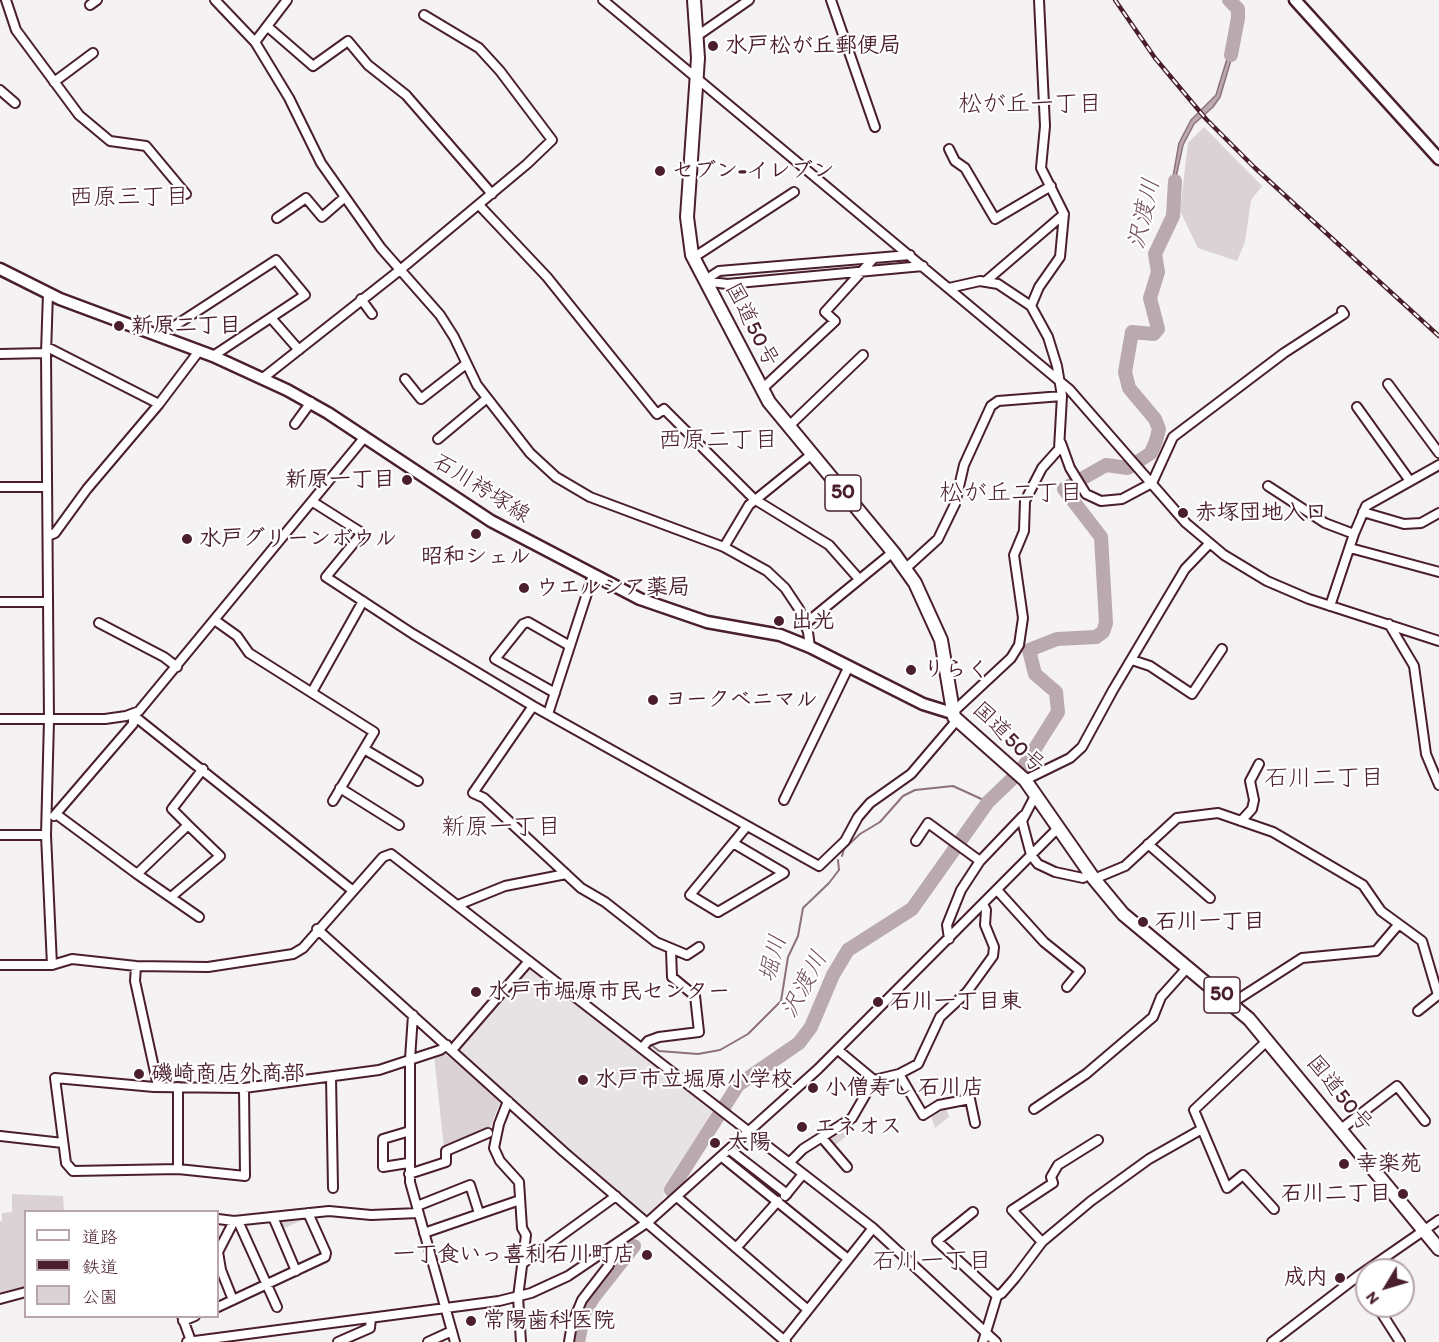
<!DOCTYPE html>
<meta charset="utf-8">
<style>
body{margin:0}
#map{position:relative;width:1439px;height:1342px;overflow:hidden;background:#f4f2f2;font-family:Itim,"Klee One",sans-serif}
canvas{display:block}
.legend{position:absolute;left:24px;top:1210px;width:195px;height:108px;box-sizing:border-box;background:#fff;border:2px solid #b7a5aa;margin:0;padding:8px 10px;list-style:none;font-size:18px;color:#4a1f2b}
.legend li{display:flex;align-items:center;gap:12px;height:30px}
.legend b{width:30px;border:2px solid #b7a5aa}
.north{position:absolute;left:1355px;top:1258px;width:60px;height:60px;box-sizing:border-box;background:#fff;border:2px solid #b7a5aa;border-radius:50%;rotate:232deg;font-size:16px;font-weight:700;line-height:24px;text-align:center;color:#4a1f2b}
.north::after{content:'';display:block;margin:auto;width:21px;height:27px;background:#4a1f2b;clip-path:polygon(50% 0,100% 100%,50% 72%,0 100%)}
</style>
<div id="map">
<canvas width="1439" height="1342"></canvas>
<ul class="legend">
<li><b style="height:8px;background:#fff"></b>道路</li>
<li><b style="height:8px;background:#4a1f2b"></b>鉄道</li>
<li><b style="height:16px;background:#dbd2d5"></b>公園</li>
</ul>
<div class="north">N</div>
</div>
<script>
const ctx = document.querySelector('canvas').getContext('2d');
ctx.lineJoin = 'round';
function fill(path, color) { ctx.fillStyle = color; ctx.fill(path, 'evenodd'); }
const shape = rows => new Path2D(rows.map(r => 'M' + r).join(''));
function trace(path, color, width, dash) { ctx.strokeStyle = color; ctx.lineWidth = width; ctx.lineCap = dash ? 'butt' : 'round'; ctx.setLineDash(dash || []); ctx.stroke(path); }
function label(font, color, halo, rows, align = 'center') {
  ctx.font = font + ' Itim,"Klee One",sans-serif'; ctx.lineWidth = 4.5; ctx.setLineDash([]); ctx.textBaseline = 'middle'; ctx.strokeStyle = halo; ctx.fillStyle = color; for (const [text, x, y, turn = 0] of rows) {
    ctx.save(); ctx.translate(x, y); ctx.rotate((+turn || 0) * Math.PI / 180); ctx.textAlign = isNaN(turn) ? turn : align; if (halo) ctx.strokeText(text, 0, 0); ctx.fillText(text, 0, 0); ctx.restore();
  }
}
const built = shape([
 [531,968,713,1109,709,1118,712,1120,666,1187,662,1201,646,1215,566,1147,460,1050,459,1046]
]);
const green = shape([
 [1204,127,1262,186,1251,200,1245,242,1237,261,1198,248,1180,211,1188,143],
 [443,1052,501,1100,489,1130,444,1148,434,1055],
 [946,1107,949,1117,935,1128,931,1116],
 [844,1128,849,1134,833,1147,827,1141],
 [12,1194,63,1196,64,1211,26,1212,25,1287,0,1294,0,1221,2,1221,2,1213,12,1212],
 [304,1216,307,1218,282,1229,277,1220]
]);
const water = shape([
 [1233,39,1237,40,1220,97,1213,107,1194,124,1183,145,1176,177,1177,198,1174,198,1173,177,1179,143,1191,120,1216,95,1233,39]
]);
const stream = shape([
 [842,856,844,849,860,834,880,822,903,796,915,790,953,786,988,802],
 [650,1044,659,1051,698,1054,720,1050,748,1034,781,1001,788,957,798,936,803,908,829,883,839,870,838,860]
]);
const river = shape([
 [1229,0,1238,9,1238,18,1231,55],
 [1024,766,1058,712,1056,692,1035,674,1029,650,1057,639,1096,637,1103,632,1106,623,1101,537,1064,489,1106,465,1128,468,1151,453,1156,441,1159,429,1155,419,1129,388,1125,372,1132,332,1154,334,1158,329,1150,298,1158,272,1155,254,1173,216,1175,181],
 [671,1190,738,1085,799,1043,811,1027,833,975,848,950,912,909,988,802,1011,780],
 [578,1342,584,1313,593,1298,634,1246]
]);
const minor = shape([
 [6,0,16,30,79,115,110,141,146,146,186,194],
 [215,0,255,42,289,98,321,163,381,248,440,315,454,337,477,385,530,453,556,477,590,497,724,547,767,571,785,588,799,609,808,632,810,647],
 [603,0,1069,389,1186,523,1224,555,1267,581,1309,599,1439,641],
 [831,0,875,127],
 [90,5,97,0],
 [268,27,313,66,348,41,368,65,406,95,492,194],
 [697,36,749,0],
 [255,42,287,0],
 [54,82,93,53],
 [0,90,15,103],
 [949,149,955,161,965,168,995,219,1051,186],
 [479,205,547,277,657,414,664,409,754,499,829,545,859,579],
 [277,218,306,198,322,217,345,197],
 [692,255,699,254,794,192],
 [704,281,727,284,923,266],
 [704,281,719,271,910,255],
 [986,281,1064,214],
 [949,288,980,281,998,284,1031,306,1048,337,1057,366,1062,396,1059,449,1042,468,1025,501,1024,531,1014,555,1023,618,1019,645,1011,658,952,713],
 [48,293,46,353,49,720,46,835,52,965],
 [361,299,372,314],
 [1031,306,1039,287,1060,257,1064,214,1041,168,1045,126,1039,0],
 [271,318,299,350],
 [159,336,276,260,305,295,213,356],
 [47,347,159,404],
 [0,354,46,353],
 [263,378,400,270,527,164,552,140,500,71,479,48,424,15],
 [405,379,421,399,466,364],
 [1388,384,1439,453],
 [761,390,835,321,825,312,873,259],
 [1357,407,1410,481],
 [295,424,311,402],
 [788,427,863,355],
 [438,439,486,399],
 [1061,443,1070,468,1086,494,1101,501,1122,499,1152,483,1173,437,1284,353,1344,314,1342,311],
 [1268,486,1325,523,1354,534],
 [0,487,47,487],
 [313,502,362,533,326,577,413,634,533,706,819,866,845,841,858,817,870,803,911,774,957,720],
 [1363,512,1404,524,1421,523,1439,513],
 [48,536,55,533,87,489,159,404,199,351],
 [724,547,749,505,812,454],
 [1350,548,1439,572],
 [905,569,938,539,955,504,964,465,991,406,998,401,1062,396],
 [0,602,47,602],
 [1330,606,1354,534,1366,506,1439,465],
 [216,621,237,636,249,653,374,732,333,801],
 [99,623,164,657,177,667],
 [805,624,893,552],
 [1389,624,1414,666,1426,754,1439,785],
 [1132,660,1150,666,1192,694,1222,649],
 [312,692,363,601],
 [555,693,495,659,523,624,528,622,570,646],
 [533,706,473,793,484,798,581,888,605,902,656,942,687,955,699,947],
 [548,714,593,575],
 [133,715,352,890],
 [0,719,105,719,126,716,139,711,364,438],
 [364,749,418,781],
 [1025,780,1070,758,1082,747,1113,690,1185,569,1209,544],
 [340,788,399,825],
 [1036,794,1022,821,1031,855,1038,864,1055,872,1083,878,1091,874],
 [784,800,849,666],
 [56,814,137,874,188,825,172,809,203,769],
 [54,816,133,724,133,715],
 [1241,821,1252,809,1254,800,1250,781,1259,764],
 [0,835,46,835],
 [916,841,928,823,980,861],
 [733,843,784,873,718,912,690,895,733,843,747,826],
 [1148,844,1210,898],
 [137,874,199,917],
 [1094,879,1125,866,1177,818,1218,813,1273,832,1363,885,1381,911,1422,941,1438,995,1418,1011],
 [997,890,1044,942,1080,971,1067,987],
 [171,897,220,856,188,825],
 [458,905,505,886,566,874],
 [317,929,564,1152,786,1342],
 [949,939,947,925,961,890,980,861,1023,816],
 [0,965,52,965,72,959,136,966,208,967,293,954,303,948,383,857,391,854,873,1228,996,1342],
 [136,966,135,981,158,1086],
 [1232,1003,1302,958,1376,951,1398,925],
 [413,1015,410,1059,410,1182,455,1342],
 [1268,1040,1194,1110,1227,1188,1243,1175,1274,1209],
 [642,1048,648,1041,659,1037,699,1032,695,996,672,977,671,950],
 [452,1050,529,961],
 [838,1050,874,1080,899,1074,918,1064,940,1017,967,992,993,956,994,947,985,925,986,910,983,904],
 [899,1074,923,1115,939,1105,970,1099,975,1123],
 [331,1077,333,1188],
 [178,1087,178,1169],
 [244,1088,245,1176,178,1169,73,1171,66,1163,55,1078,154,1087,244,1088,379,1070,440,1050,447,1045],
 [508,1101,499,1124,494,1148,500,1161,519,1182,522,1228,526,1235,518,1297,521,1342],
 [1034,1109,1086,1074,1153,1017,1161,997,1187,968],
 [1341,1129,1397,1086,1425,1121],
 [0,1136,63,1143],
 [823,1139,847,1167],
 [730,1150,787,1194],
 [722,1157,848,1259],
 [790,1162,803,1149,852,1118,874,1080],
 [408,1163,383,1167,383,1139,410,1131],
 [409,1174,446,1162,446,1151,488,1133],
 [785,1196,803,1174],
 [677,1197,808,1310],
 [417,1206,470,1185,479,1213],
 [973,1212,937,1241,997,1296],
 [273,1217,296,1271],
 [218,1219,234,1221,329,1211,371,1215,418,1213],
 [238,1221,277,1307],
 [424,1233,520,1200],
 [1042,1242,1012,1210,1053,1183,1051,1177,1058,1165,1098,1140],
 [736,1248,778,1201],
 [522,1264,616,1196],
 [1358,1276,1367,1290],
 [0,1299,26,1292],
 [233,1300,221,1270,218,1252,234,1221],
 [1377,1306,1400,1342],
 [218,1307,325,1257,326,1253,308,1213],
 [182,1316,191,1341],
 [183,1321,195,1316],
 [785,1339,873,1228],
 [187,1342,499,1301,531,1293,568,1276,648,1222,818,1069,1059,827],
 [338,1342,370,1328,371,1318],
 [428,1342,452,1331],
 [569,1342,572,1324,582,1300,609,1265,612,1249],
 [983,1342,997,1296,1002,1293,1015,1278,1042,1242,1091,1201,1149,1159,1202,1129],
 [1272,1342,1358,1276,1439,1220]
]);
const major = shape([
 [1295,0,1439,159],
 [0,269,60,299,213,356,287,390,328,413,491,521,640,599,707,622,780,635,810,647,923,704,952,713]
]);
const highway = shape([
 [694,0,698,58,687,217,692,255,769,402,893,552,915,583,941,640,954,717,1025,780,1094,879,1123,914,1249,1019,1439,1249]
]);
const rail = shape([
 [1115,0,1155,58,1206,119,1255,168,1439,336]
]);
const markers = [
 [713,46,6,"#4a1f2b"],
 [660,171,6,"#4a1f2b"],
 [119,326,6,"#4a1f2b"],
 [407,480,6,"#4a1f2b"],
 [1183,513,6,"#4a1f2b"],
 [476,534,6,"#4a1f2b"],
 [187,539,6,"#4a1f2b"],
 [524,588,6,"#4a1f2b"],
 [779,621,6,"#4a1f2b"],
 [911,670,6,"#4a1f2b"],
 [653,700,6,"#4a1f2b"],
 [1143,922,6,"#4a1f2b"],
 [476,992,6,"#4a1f2b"],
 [878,1002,6,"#4a1f2b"],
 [139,1074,6,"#4a1f2b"],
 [583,1080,6,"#4a1f2b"],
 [813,1088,6,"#4a1f2b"],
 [802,1127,6,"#4a1f2b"],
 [715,1143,6,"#4a1f2b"],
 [1344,1164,6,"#4a1f2b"],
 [1403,1194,6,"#4a1f2b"],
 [647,1255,6,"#4a1f2b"],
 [1340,1278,6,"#4a1f2b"],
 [471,1321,6,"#4a1f2b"]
];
const shields = [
 [843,493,36],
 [1222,995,36]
];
const shieldNames = [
 ["50",843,493],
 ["50",1222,995]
];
const poiNames = [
 ["水戸松が丘郵便局",725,46],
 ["セブン-イレブン",672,171],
 ["新原二丁目",131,326],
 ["新原一丁目",395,480,"right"],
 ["赤塚団地入口",1195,513],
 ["水戸グリーンボウル",199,539],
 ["昭和シェル",476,557,"center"],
 ["ウエルシア薬局",536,588],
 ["出光",791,621],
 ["りらく",923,670],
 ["ヨークベニマル",665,700],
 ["石川一丁目",1155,922],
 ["水戸市堀原市民センター",488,992],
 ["石川一丁目東",890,1002],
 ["磯崎商店外商部",151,1074],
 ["水戸市立堀原小学校",595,1080],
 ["小僧寿し 石川店",825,1088],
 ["エネオス",814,1127],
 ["太陽",727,1143],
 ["幸楽苑",1356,1164],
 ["石川二丁目",1391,1194,"right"],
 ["一丁食いっ喜利石川町店",635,1255,"right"],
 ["成内",1328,1278,"right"],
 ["常陽歯科医院",483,1321]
];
const streetNames = [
 ["国道50号",751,325,63],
 ["石川袴塚線",481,489,32],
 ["国道50号",1008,738,44],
 ["国道50号",1339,1094,51]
];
const neighbourhoodNames = [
 ["松が丘一丁目",1030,105],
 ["西原三丁目",129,198],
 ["西原二丁目",718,441],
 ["松が丘二丁目",1011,494],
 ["石川二丁目",1324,779],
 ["新原一丁目",501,828],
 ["石川一丁目",932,1262]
];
const waterNames = [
 ["沢渡川",1145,214,-77],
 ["堀川",774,959,-75],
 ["沢渡川",805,985,-62]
];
fill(built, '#e7e2e3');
fill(green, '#dbd2d5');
fill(water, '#baa9ae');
trace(water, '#8d727a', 1.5);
trace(stream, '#8d727a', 2);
trace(river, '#baa9ae', 14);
trace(minor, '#4a1f2b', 12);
trace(major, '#4a1f2b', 15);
trace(highway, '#4a1f2b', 16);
trace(minor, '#fff', 8);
trace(major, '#fff', 10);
trace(highway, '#fff', 12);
trace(rail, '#4a1f2b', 4.5);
trace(rail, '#fff', 2, [7]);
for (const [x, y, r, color] of markers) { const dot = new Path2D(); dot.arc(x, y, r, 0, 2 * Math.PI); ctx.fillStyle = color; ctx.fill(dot); trace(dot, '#fff', 2); }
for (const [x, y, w] of shields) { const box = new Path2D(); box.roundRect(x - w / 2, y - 18, w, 36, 4.5); ctx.fillStyle = '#fff'; ctx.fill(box); trace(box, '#4a1f2b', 1.5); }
label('bold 21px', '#4a1f2b', null, shieldNames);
label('bold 22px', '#4a1f2b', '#fff', poiNames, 'left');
label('22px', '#4a1f2b', '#fff', streetNames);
label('24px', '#4a1f2b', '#fff', neighbourhoodNames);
label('italic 24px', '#714f59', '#fff', waterNames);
</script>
